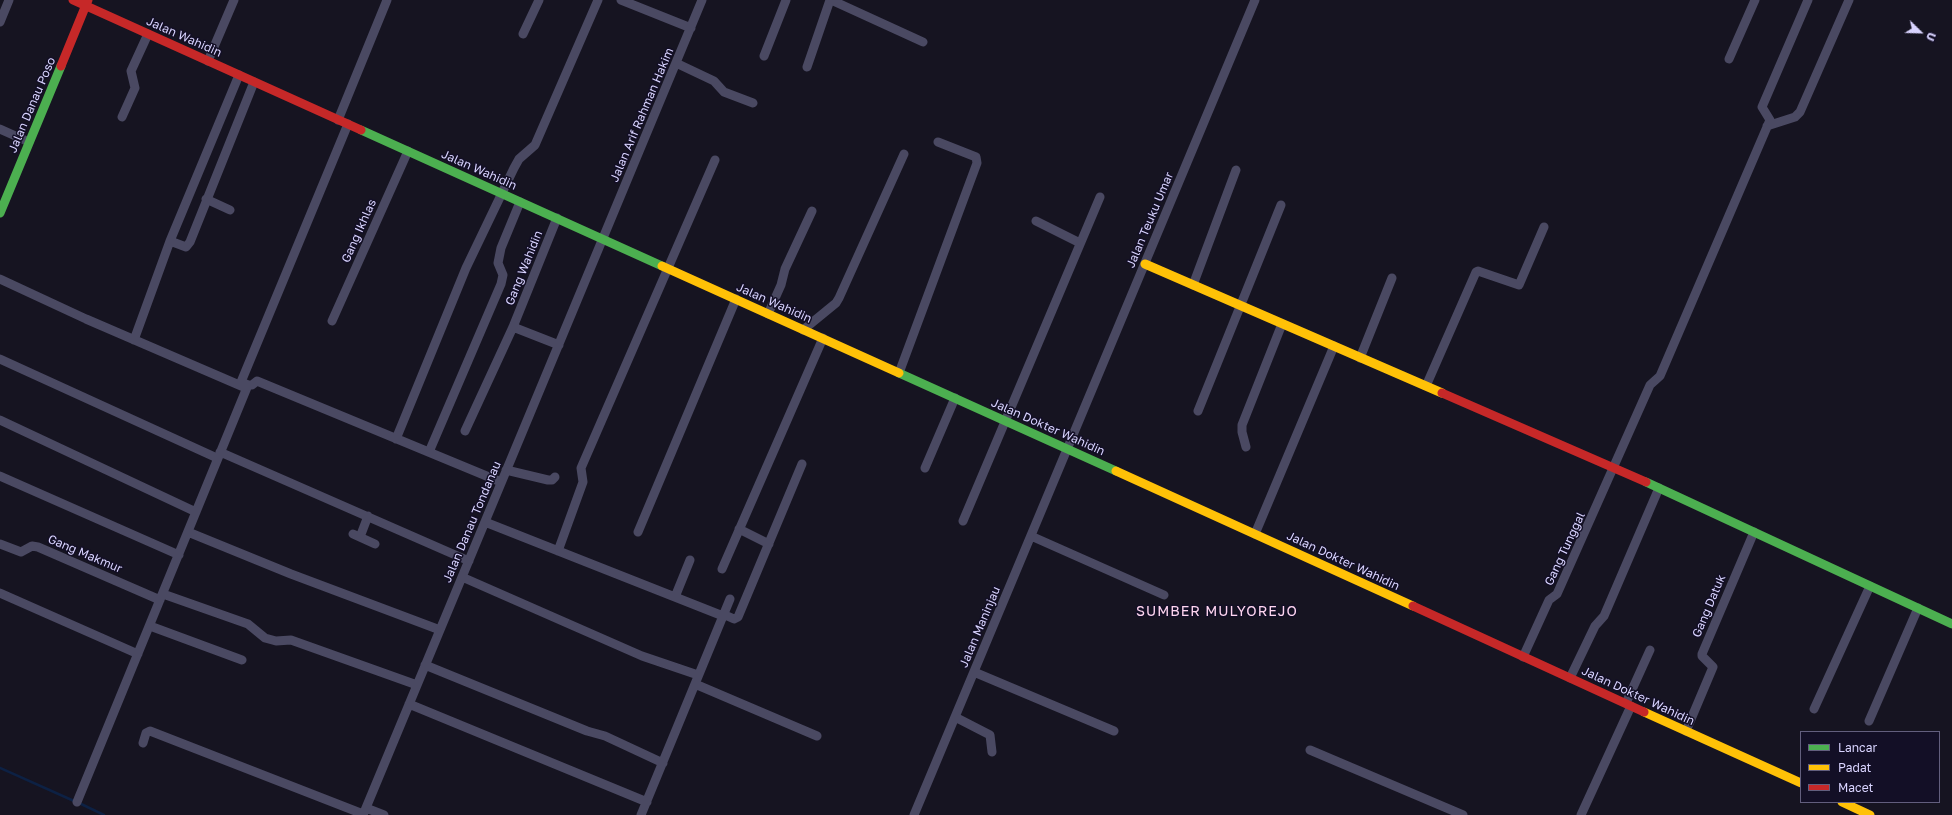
<!DOCTYPE html>
<style>
body{margin:0}
#map{position:relative;width:1952px;height:815px;overflow:hidden;background:#161421;font-family:"Golos Text",sans-serif}
canvas{display:block}
.legend{position:absolute;left:1800px;top:731px;width:140px;height:72px;box-sizing:border-box;background:#130f26;border:1px solid #625e7d;margin:0;padding:5px 7px;list-style:none;font-size:12px;color:#d9d4ff}
.legend li{display:flex;align-items:center;gap:8px;height:20px}
.legend b{width:20px;border:1px solid #625e7d}
.north{position:absolute;left:1900px;top:12px;width:40px;height:40px;-webkit-text-stroke:3px #130f26;paint-order:stroke;rotate:113deg;font-size:11px;font-weight:700;line-height:16px;text-align:center;color:#d9d4ff}
.north::after{content:'';display:block;margin:auto;width:14px;height:18px;background:#d9d4ff;clip-path:polygon(50% 0,100% 100%,50% 72%,0 100%)}
</style>
<div id="map">
<canvas width="1952" height="815"></canvas>
<ul class="legend">
<li><b style="height:5px;background:#4caf50"></b>Lancar</li>
<li><b style="height:5px;background:#ffc107"></b>Padat</li>
<li><b style="height:5px;background:#c62828"></b>Macet</li>
</ul>
<div class="north">U</div>
</div>
<script>
const ctx = document.querySelector('canvas').getContext('2d');
ctx.lineJoin = 'round';
const shape = rows => new Path2D(rows.map(r => 'M' + r).join(''));
function trace(path, color, width, dash) { ctx.strokeStyle = color; ctx.lineWidth = width; ctx.lineCap = dash ? 'butt' : 'round'; ctx.setLineDash(dash || []); ctx.stroke(path); }
function label(font, color, halo, rows, align = 'center') {
  ctx.font = font + ' "Golos Text",sans-serif'; ctx.lineWidth = 3; ctx.setLineDash([]); ctx.textBaseline = 'middle'; ctx.strokeStyle = halo; ctx.fillStyle = color; for (const [text, x, y, turn = 0] of rows) {
    ctx.save(); ctx.translate(x, y); ctx.rotate((+turn || 0) * Math.PI / 180); ctx.textAlign = isNaN(turn) ? turn : align; if (halo) ctx.strokeText(text, 0, 0); ctx.fillText(text, 0, 0); ctx.restore();
  }
}
const stream = shape([
 [0,768,74,801],
 [79,803,104,815]
]);
const street = shape([
 [621,0,691,28],
 [831,0,923,42],
 [0,22,9,0],
 [523,34,539,0],
 [764,56,786,0],
 [1729,59,1755,0],
 [208,61,234,0],
 [676,63,714,81,724,92,753,103],
 [807,67,830,0],
 [122,117,135,88,131,71,148,34],
 [338,120,387,0],
 [1767,126,1795,117,1800,112,1849,0],
 [0,129,29,142],
 [206,199,230,210],
 [1036,221,1080,243],
 [170,241,186,247,190,242,254,82],
 [0,279,86,319,246,388],
 [1193,285,1236,170],
 [768,314,781,285,785,269,812,211],
 [332,321,408,151],
 [513,327,559,345],
 [803,330,836,303,839,298,904,154],
 [134,340,170,241,239,75],
 [1360,358,1392,278],
 [0,359,217,458],
 [899,373,977,163,976,157,938,142],
 [248,385,252,385,257,381,501,482],
 [1426,386,1476,272,1478,271,1519,285,1544,227],
 [1198,411,1281,205],
 [0,420,196,512],
 [465,431,513,327,557,218],
 [396,439,466,268,514,168,519,159,535,145,598,0],
 [1246,447,1242,432,1242,425,1282,324],
 [220,452,469,561],
 [429,452,501,284,503,275,498,263,501,248,520,202],
 [925,468,955,398],
 [506,470,548,480,552,480,555,477],
 [0,476,179,555],
 [963,521,1100,197],
 [485,522,723,616],
 [739,529,769,544],
 [188,532,291,574,440,630],
 [638,532,736,299],
 [353,534,375,544],
 [1255,534,1334,346],
 [1031,536,1164,595],
 [360,537,368,516],
 [0,544,21,552,32,546,38,547,160,600],
 [558,551,583,482,581,468,715,160],
 [722,569,823,338],
 [462,577,642,656,698,675],
 [0,593,138,654],
 [163,594,248,624,265,638,276,641,291,640,417,685],
 [675,597,690,560],
 [723,614,734,619,738,617,802,464],
 [150,626,242,660],
 [1523,657,1549,600,1557,594,1650,385,1660,376,1770,120,1762,107,1808,0],
 [425,665,587,731,605,736,663,763],
 [974,672,1114,731],
 [1570,678,1595,626,1604,616,1659,488],
 [695,684,817,736],
 [1626,703,1650,650],
 [409,704,647,802],
 [1814,709,1870,586],
 [955,717,990,735,992,752],
 [1869,721,1918,608],
 [1686,731,1713,667,1702,656,1702,654,1754,532],
 [143,743,146,733,150,731,363,814],
 [1310,750,1463,815],
 [77,802,248,385,241,382,348,124],
 [366,808,384,815],
 [363,815,702,0],
 [641,815,730,599],
 [914,815,1255,0],
 [1581,815,1631,706]
]);
const fast = shape([
 [361,130,662,266],
 [0,213,61,66],
 [899,373,1116,471],
 [1646,482,1952,624]
]);
const slow = shape([
 [1145,264,1442,393],
 [662,266,899,373],
 [1116,471,1413,606],
 [1644,712,1801,783],
 [1842,802,1870,815]
]);
const jam = shape([
 [73,0,361,130],
 [61,66,88,0],
 [1442,393,1646,482],
 [1413,606,1644,712]
]);
const streetNames = [
 ["Jalan Wahidin",184,37,24],
 ["Jalan Danau Poso",32,105,-67],
 ["Jalan Arif Rahman Hakim",642,115,-67],
 ["Jalan Wahidin",479,170,24],
 ["Jalan Teuku Umar",1150,220,-67],
 ["Gang Ikhlas",359,231,-66],
 ["Gang Wahidin",524,268,-68],
 ["Jalan Wahidin",774,303,24],
 ["Jalan Dokter Wahidin",1048,427,24],
 ["Jalan Danau Tondanau",472,522,-67],
 ["Gang Tunggal",1565,549,-65],
 ["Gang Makmur",85,554,23],
 ["Jalan Dokter Wahidin",1343,561,25],
 ["Gang Datuk",1709,606,-67],
 ["Jalan Maninjau",980,627,-67],
 ["Jalan Dokter Wahidin",1638,696,25]
];
const quarterNames = [
 ["SUMBER MULYOREJO",1217,612]
];
trace(stream, '#0d2144', 2.5);
trace(street, '#4a4962', 9);
trace(fast, '#4caf50', 9);
trace(slow, '#ffc107', 9);
trace(jam, '#c62828', 9);
label('12px', '#d9d4ff', '#130f26', streetNames);
ctx.letterSpacing = '1px';
label('14px', '#ffd6f0', '#130f26', quarterNames);
ctx.letterSpacing = '0px';
</script>
